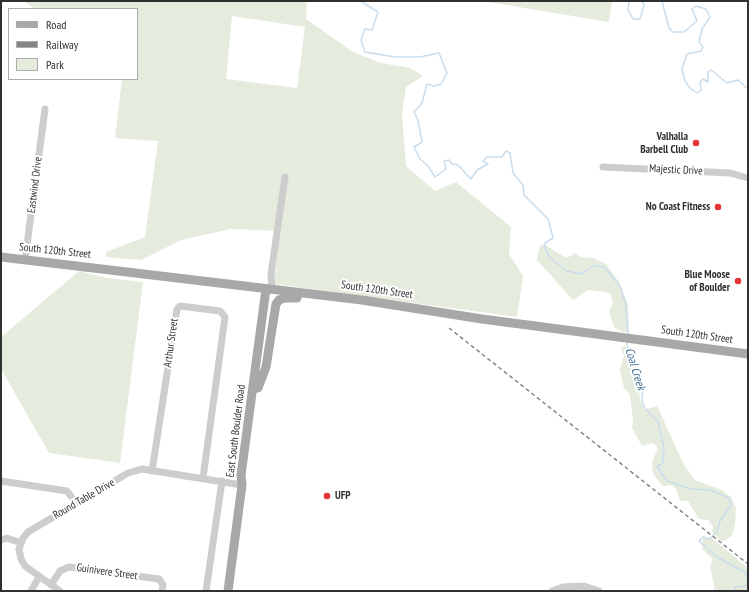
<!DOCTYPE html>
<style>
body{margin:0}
#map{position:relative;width:749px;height:592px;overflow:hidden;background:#fff;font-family:"PT Sans Narrow",sans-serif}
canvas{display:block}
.frame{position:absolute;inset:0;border:2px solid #303030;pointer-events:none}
.legend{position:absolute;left:8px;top:8px;width:130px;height:72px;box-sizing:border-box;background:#fff;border:1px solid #acacac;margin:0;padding:5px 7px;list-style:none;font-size:12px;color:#303030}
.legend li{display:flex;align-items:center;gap:8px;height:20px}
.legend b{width:20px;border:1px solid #acacac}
</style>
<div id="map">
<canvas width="749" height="592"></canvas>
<div class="frame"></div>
<ul class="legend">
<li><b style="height:5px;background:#a8a8a8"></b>Road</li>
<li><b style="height:5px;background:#858585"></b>Railway</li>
<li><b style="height:11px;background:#e5ecde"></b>Park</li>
</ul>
</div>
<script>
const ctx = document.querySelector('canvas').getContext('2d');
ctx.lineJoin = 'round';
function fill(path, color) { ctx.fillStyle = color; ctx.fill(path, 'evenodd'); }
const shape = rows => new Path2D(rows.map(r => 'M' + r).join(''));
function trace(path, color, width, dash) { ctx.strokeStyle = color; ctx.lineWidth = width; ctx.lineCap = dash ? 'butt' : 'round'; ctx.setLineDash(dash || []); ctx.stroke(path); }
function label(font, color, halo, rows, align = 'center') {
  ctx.font = font + ' "PT Sans Narrow",sans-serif'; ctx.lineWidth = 4; ctx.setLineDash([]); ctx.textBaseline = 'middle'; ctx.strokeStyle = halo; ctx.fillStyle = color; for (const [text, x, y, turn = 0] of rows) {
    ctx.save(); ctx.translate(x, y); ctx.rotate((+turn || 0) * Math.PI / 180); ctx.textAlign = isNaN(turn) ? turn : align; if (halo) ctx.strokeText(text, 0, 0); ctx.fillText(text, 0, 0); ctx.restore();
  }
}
const green = shape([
 [24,1,307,1,306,19,353,52,381,63,410,68,423,76,406,87,402,114,406,166,435,191,456,182,511,227,509,254,523,276,517,317,274,284,280,231,231,229,181,240,141,260,106,257,106,252,145,237,158,141,115,138,122,79,137,79,137,9,35,9],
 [232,16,305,27,297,88,226,79],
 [483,1,612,1,609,22],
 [543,244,567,258,575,253,581,257,593,258,606,264,619,282,628,305,629,332,623,332,614,327,609,312,613,303,610,293,588,290,573,300,537,260,540,246],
 [79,271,107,278,143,282,120,463,49,453,1,369,1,337],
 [625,345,642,387,639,396,644,410,657,406,684,465,695,480,722,490,731,497,736,508,735,524,732,536,722,542,712,532,713,527,708,520,699,519,688,501,680,501,676,489,671,485,663,486,653,474,652,462,658,448,653,443,642,446,632,428,633,420,630,395,624,388,620,370,624,356,621,348],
 [703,538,713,539,748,568,748,591,715,591,710,566,713,559,702,549]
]);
const stream = shape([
 [363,1,362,2,378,12,372,30,365,29,361,40,365,52,395,57,420,57,439,53,447,73,441,84,434,86,427,84,422,103,414,112,418,120,422,142,414,147,420,159,428,166,435,177,446,169,444,161,449,160,452,164,458,165,471,179,477,170,488,164,483,161,487,157,502,157,506,151,510,153,513,173,523,185,524,195,548,219,553,238,545,243,545,248,550,258,567,271,582,274,593,266,604,267,620,286,626,306,628,334],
 [629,1,628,10,633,19,640,19,644,5,642,1],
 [662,1,669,28,673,32,684,32,697,21,692,9,696,6,706,9,710,17,702,29,699,42,703,47,701,51,687,54,682,69,685,81,690,88,697,93,701,90,700,82,703,79,708,82,708,72,711,70,727,83,738,80,748,89],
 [627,342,627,345,643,387,642,399,644,407,658,422,664,447,663,463,657,466,667,481,691,489,710,490,729,498,731,505,720,521,717,531,710,539,703,537,699,541,717,557,746,573,748,580,745,586,735,587,735,591]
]);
const minor = shape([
 [603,167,730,173,748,178],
 [25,260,45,109],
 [272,290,271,274,285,177],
 [152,471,177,309,180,306,220,311,225,317,203,478],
 [1,481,67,491,76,503],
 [1,540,7,538,21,543],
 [51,585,60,571,69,567,159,579,163,585,162,591],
 [31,591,39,577],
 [60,591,25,566,21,559,19,549,23,538,28,532,128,473,142,469,242,485],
 [206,591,222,481],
 [552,591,563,587,584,586,599,591]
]);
const major = shape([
 [1,257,362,300,482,319,748,354],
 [258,388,266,367,276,304,279,300,285,298,297,298],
 [228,591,242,485,241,475,266,289]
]);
const rail = shape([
 [449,328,748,564]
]);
const markers = [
 [696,143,4,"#e43436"],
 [718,207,4,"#e43436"],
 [738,281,4,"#e43436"],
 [327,496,4,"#e43436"]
];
const poiNames = [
 ["Valhalla",688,137],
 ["Barbell Club",688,150],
 ["No Coast Fitness",710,207],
 ["Blue Moose",730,275],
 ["of Boulder",730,288],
 ["UFP",335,496,"left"]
];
const streetNames = [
 ["Majestic Drive",676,170,3],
 ["Eastwind Drive",35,185,-83],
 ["South 120th Street",55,251,6],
 ["South 120th Street",377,290,8],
 ["South 120th Street",697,335,8],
 ["Arthur Street",171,343,-82],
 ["East South Boulder Road",236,431,-83],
 ["Round Table Drive",84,499,-30],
 ["Guinivere Street",107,572,8]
];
const waterNames = [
 ["Coal Creek",635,369,73]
];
fill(green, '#e5ecde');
trace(stream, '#caddec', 1.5);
trace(minor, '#cdcdcd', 7);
trace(major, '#a8a8a8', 9);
trace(rail, '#858585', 1.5, [4, 3]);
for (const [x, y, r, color] of markers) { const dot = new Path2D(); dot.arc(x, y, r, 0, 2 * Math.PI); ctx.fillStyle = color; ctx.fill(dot); trace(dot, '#fff', 1.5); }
label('bold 11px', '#303030', '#fff', poiNames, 'right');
label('11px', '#303030', '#fff', streetNames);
label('italic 12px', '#3e6c92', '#fff', waterNames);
</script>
